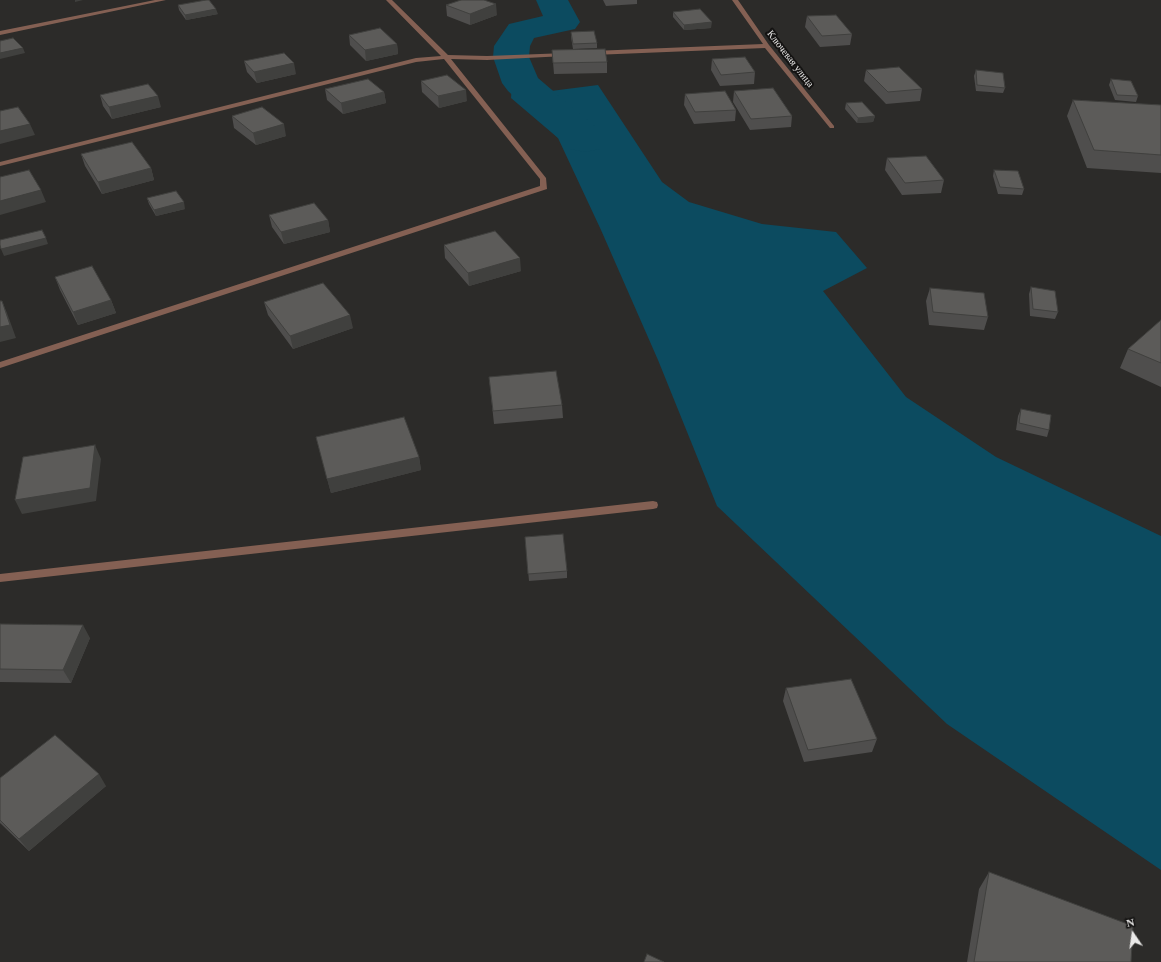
<!DOCTYPE html>
<meta charset="utf-8">
<style>
body{margin:0}
#map{position:relative;width:1161px;height:962px;overflow:hidden;background:#2c2b29;font-family:Georgia,serif}
canvas{display:block}
.north{position:absolute;left:1113px;top:914px;width:40px;height:40px;-webkit-text-stroke:3px #141312;paint-order:stroke;rotate:347deg;font-size:11px;font-weight:700;line-height:16px;text-align:center;color:#eae9e8}
.north::after{content:'';display:block;margin:auto;width:14px;height:18px;background:#eae9e8;clip-path:polygon(50% 0,100% 100%,50% 72%,0 100%)}
</style>
<div id="map">
<canvas width="1161" height="962"></canvas>
<div class="north">N</div>
</div>
<script>
const ctx = document.querySelector('canvas').getContext('2d');
ctx.lineJoin = 'round';
function fill(path, color) { ctx.fillStyle = color; ctx.fill(path, 'evenodd'); }
const shape = rows => new Path2D(rows.map(r => 'M' + r).join(''));
function trace(path, color, width, dash) { ctx.strokeStyle = color; ctx.lineWidth = width; ctx.lineCap = dash ? 'butt' : 'round'; ctx.setLineDash(dash || []); ctx.stroke(path); }
function label(font, color, halo, rows, align = 'center') {
  ctx.font = font + ' Georgia,serif'; ctx.lineWidth = 4; ctx.setLineDash([]); ctx.textBaseline = 'middle'; ctx.strokeStyle = halo; ctx.fillStyle = color; for (const [text, x, y, turn = 0] of rows) {
    ctx.save(); ctx.translate(x, y); ctx.rotate((+turn || 0) * Math.PI / 180); ctx.textAlign = isNaN(turn) ? turn : align; if (halo) ctx.strokeText(text, 0, 0); ctx.fillText(text, 0, 0); ctx.restore();
  }
}
const water = shape([
 [533,81,543,92,598,85,662,182,689,202,762,224,836,232,867,268,823,291,906,397,996,457,1161,536,1161,870,947,724,717,506,658,360,601,230,558,138,511,98,512,84]
]);
const river = shape([
 [536,0,568,0,580,22,575,29,534,38,530,46,529,57,538,78,600,131,606,140,600,149,585,152,570,149,508,91,502,83,493,57,494,46,509,24,543,16,536,0]
]);
const lane = shape([
 [155,0,166,0,0,35,0,31,155,0],
 [386,0,392,0,448,55,487,56,567,53,568,54,565,56,487,60,451,59,546,178,547,189,0,368,0,362,540,186,540,179,444,59,416,62,0,166,0,162,416,58,441,56,386,0],
 [732,0,738,0,769,45,834,126,834,128,830,128,765,48,593,55,590,53,593,51,763,44,732,0],
 [653,501,657,502,658,505,657,508,653,509,0,582,0,574,653,501]
]);
const wall = shape([
 [603,0,637,0,637,4,606,6],
 [178,5,218,14,186,20,179,10],
 [446,5,497,15,470,25,447,16],
 [673,12,711,28,684,30,673,17],
 [807,16,852,34,850,45,820,47,805,27],
 [571,32,597,43,597,48,573,49,571,37],
 [349,35,397,44,398,54,366,61,350,45],
 [552,50,607,62,607,73,554,74],
 [712,59,755,72,754,84,720,86,711,70],
 [244,61,296,74,257,83,247,72],
 [866,70,922,89,920,101,886,104,864,81],
 [976,70,1005,88,1003,93,976,91,974,76],
 [1111,79,1138,96,1136,102,1115,100,1109,85],
 [421,81,467,101,439,108,422,92],
 [325,89,384,92,386,103,343,114,327,100],
 [734,91,792,116,791,127,750,130,733,102],
 [685,94,736,110,735,121,694,124,684,105],
 [100,95,161,107,112,119,103,106],
 [1073,100,1161,105,1161,173,1087,168,1067,116],
 [846,103,875,116,873,122,857,123,845,109],
 [232,116,286,136,256,145,234,128],
 [81,154,151,168,154,180,102,194,85,166],
 [887,158,944,180,941,193,902,195,885,170],
 [994,170,1024,189,1022,195,998,194,993,176],
 [147,198,185,209,156,216,149,204],
 [269,215,328,220,330,232,284,244,272,227],
 [444,245,521,271,469,286,445,258],
 [55,277,111,300,116,313,78,325,60,290],
 [1031,287,1058,312,1055,319,1030,316,1029,294],
 [930,288,988,317,984,330,929,325,926,301],
 [264,302,353,328,293,349,268,315],
 [1161,320,1161,387,1120,368,1128,349],
 [489,377,562,405,563,418,494,424],
 [1021,409,1049,430,1047,437,1016,430,1018,416],
 [316,437,419,457,421,470,331,493],
 [525,537,567,571,567,578,529,581],
 [0,624,90,638,71,683,0,682],
 [786,688,877,739,872,752,804,762,783,701],
 [0,778,106,786,29,851,0,823],
 [989,872,1131,962,967,962,979,889]
]);
const shadedWall = shape([
 [75,0,83,0,75,2],
 [496,4,497,15,470,25,470,14],
 [216,9,218,14,186,20,185,15],
 [712,22,711,28,684,30,684,25],
 [397,44,398,54,366,61,365,50],
 [23,48,25,53,0,59,0,53],
 [294,63,296,74,257,83,254,72],
 [466,90,467,101,439,108,438,96],
 [384,92,386,103,343,114,341,103],
 [158,96,161,107,112,119,109,107],
 [875,116,873,122,857,123,858,118],
 [30,124,35,135,0,144,0,131],
 [284,124,286,136,256,145,253,133],
 [151,168,154,180,102,194,98,182],
 [41,190,46,202,0,215,0,201],
 [184,202,185,209,156,216,154,210],
 [328,220,330,232,284,244,281,232],
 [46,238,48,244,4,256,1,249],
 [520,258,521,271,469,286,468,273],
 [111,300,116,313,78,325,73,312],
 [2,301,7,313,16,338,0,342,0,327],
 [350,315,353,328,293,349,290,336],
 [95,445,101,459,96,501,22,514,15,500],
 [419,457,421,470,331,493,327,479],
 [83,625,90,638,71,683,63,670],
 [99,774,106,786,29,851,19,839]
]);
const building = shape([
 [206,0,209,0,216,9,185,15,178,5,206,0],
 [461,0,484,0,496,4,470,14,446,5,461,0],
 [700,9,712,22,684,25,673,12,700,9],
 [836,15,852,34,822,36,807,16,836,15],
 [380,28,397,44,365,50,349,35,380,28],
 [594,31,597,43,573,44,571,32,594,31],
 [13,38,23,48,0,53,0,41,13,38],
 [605,49,607,62,553,63,552,50,605,49],
 [284,53,294,63,254,72,244,61,284,53],
 [745,57,755,72,721,75,712,59,745,57],
 [899,67,922,89,888,92,866,70,899,67],
 [976,70,1003,73,1005,88,977,85,976,70],
 [447,75,466,90,438,96,421,81,447,75],
 [368,79,384,92,341,103,325,89,368,79],
 [1111,79,1131,81,1138,96,1117,95,1111,79],
 [148,84,158,96,109,107,100,95,148,84],
 [773,88,792,116,751,119,734,91,773,88],
 [725,91,736,110,695,112,685,94,725,91],
 [1073,100,1161,105,1161,155,1094,150,1073,100],
 [862,102,875,116,858,118,846,103,862,102],
 [18,107,30,124,0,131,0,111,18,107],
 [262,107,284,124,253,133,232,116,262,107],
 [132,142,151,168,98,182,81,154,132,142],
 [926,156,944,180,905,183,887,158,926,156],
 [29,170,41,190,0,201,0,177,29,170],
 [994,170,1018,171,1024,189,1000,187,994,170],
 [176,191,184,202,154,210,147,198,176,191],
 [314,203,328,220,281,232,269,215,314,203],
 [42,230,46,238,1,249,0,245,0,240,42,230],
 [495,231,520,258,468,273,444,245,495,231],
 [92,266,111,300,73,312,55,277,92,266],
 [323,283,350,315,290,336,264,302,323,283],
 [1031,287,1055,291,1058,312,1033,309,1031,287],
 [930,288,984,293,988,317,933,312,930,288],
 [0,301,2,301,10,325,0,327,0,301],
 [1161,320,1161,363,1128,349,1161,320],
 [556,371,562,405,493,411,489,377,556,371],
 [1021,409,1051,415,1049,430,1019,423,1021,409],
 [404,417,419,457,327,479,316,437,404,417],
 [95,445,90,488,15,500,23,457,95,445],
 [563,534,567,571,528,574,525,537,563,534],
 [0,624,83,625,63,670,0,669,0,624],
 [851,679,877,739,808,750,786,688,851,679],
 [55,735,99,774,19,839,0,820,0,778,55,735],
 [989,872,1133,926,1131,962,974,962,989,872],
 [647,954,664,962,644,962,647,954]
]);
const farStreetnames = [
 ["Ключевая улица",790,59,52]
];
fill(water, '#0c4b60');
fill(river, '#0c4b60');
fill(lane, '#846053');
fill(wall, '#4f4e4d');
fill(shadedWall, '#40403e');
fill(building, '#5c5b59');
trace(building, '#40403e', 1);
label('10px', '#eae9e8', '#141312', farStreetnames);
</script>
